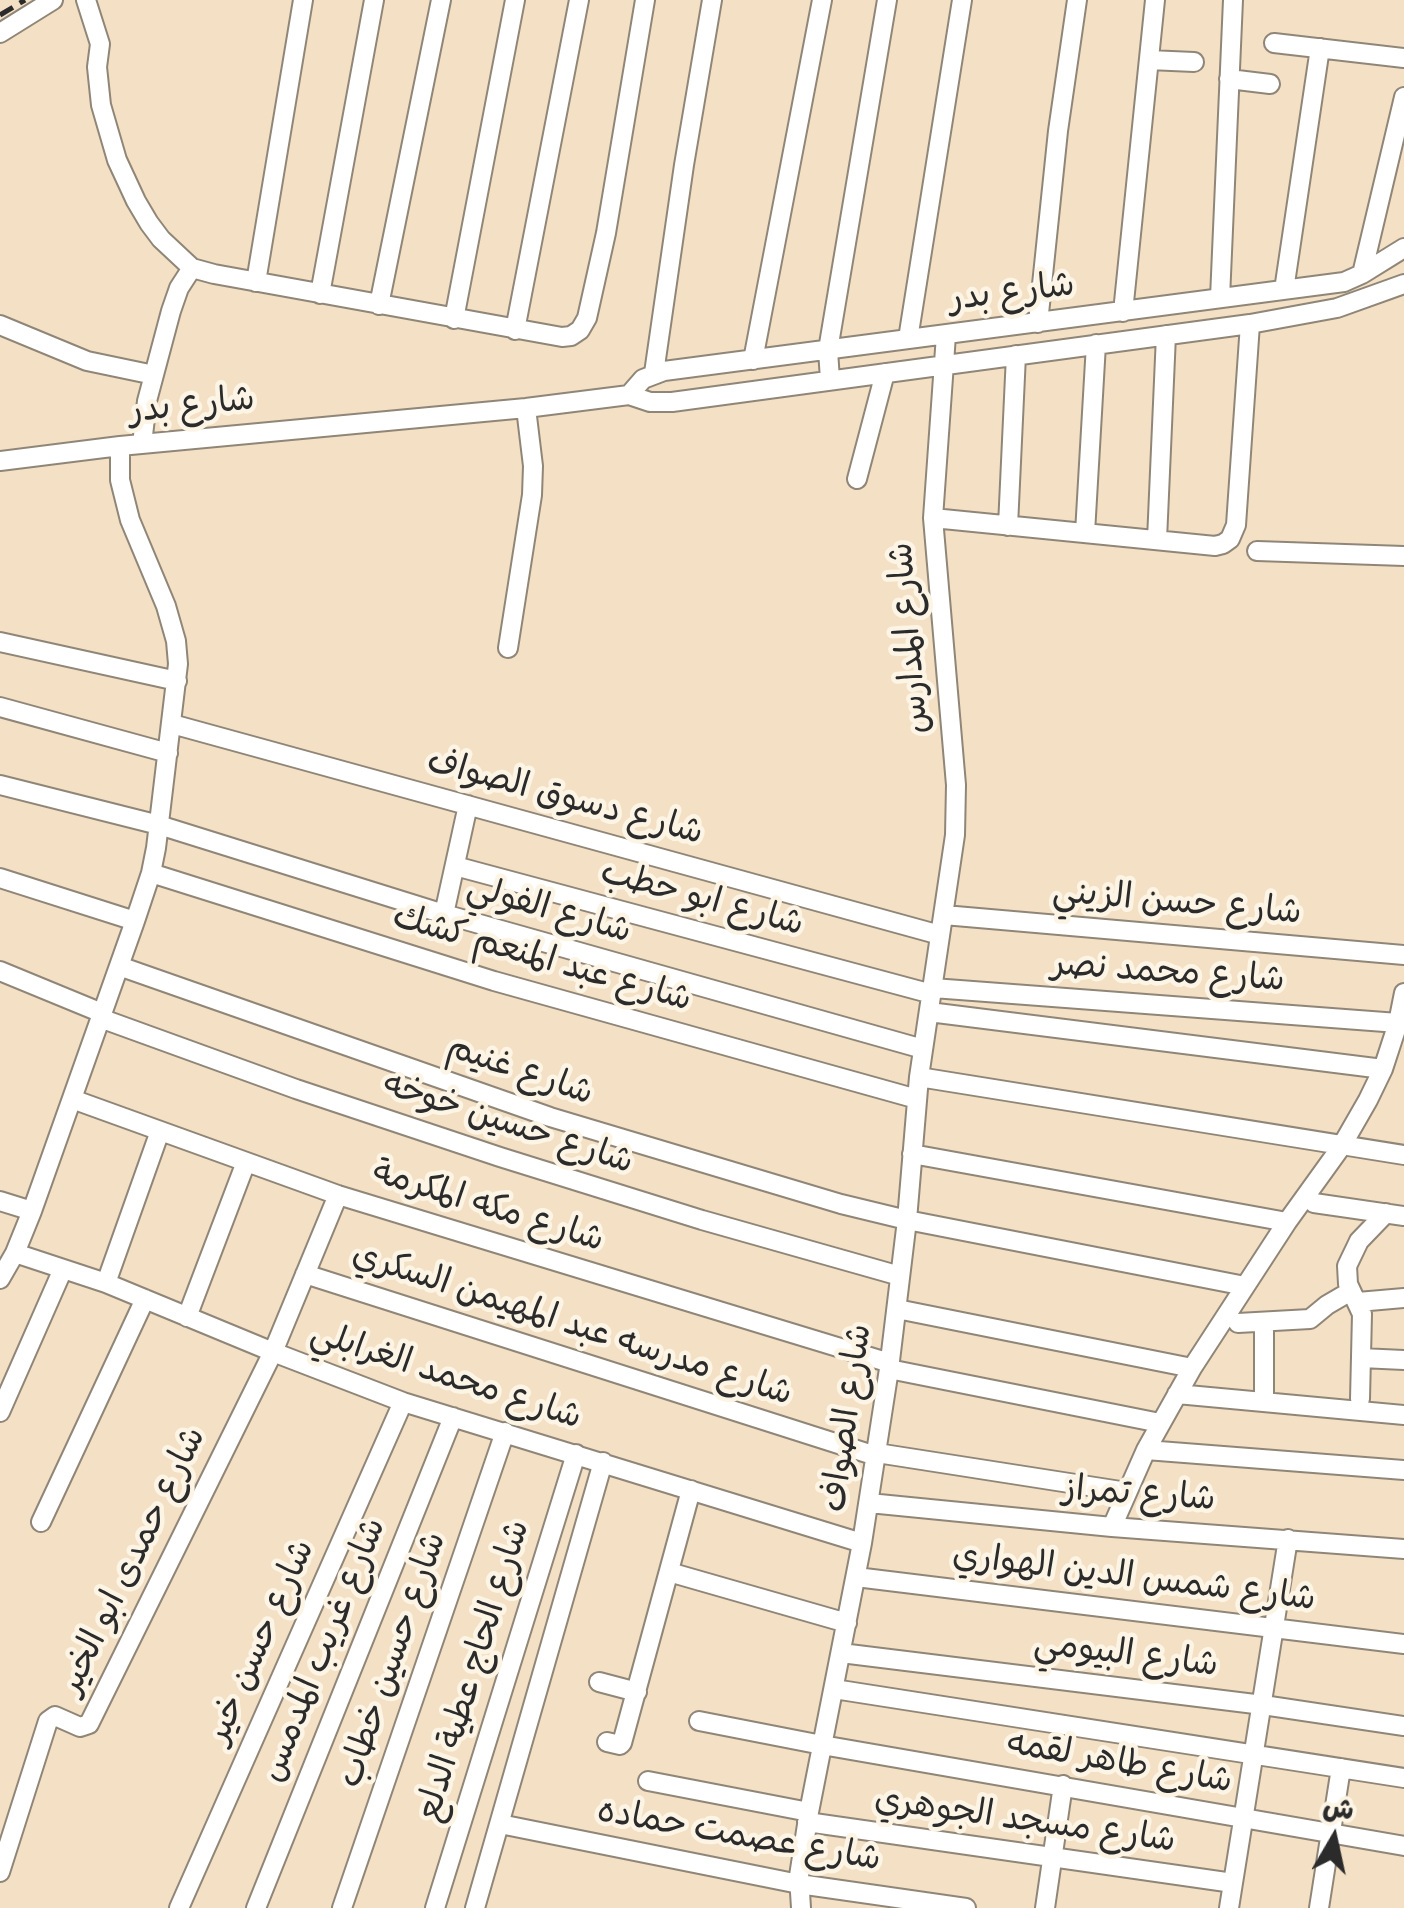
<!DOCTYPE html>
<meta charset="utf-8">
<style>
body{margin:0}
#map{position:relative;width:1404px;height:1908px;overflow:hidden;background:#f4e0c4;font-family:Sriracha,"Playpen Sans Arabic",sans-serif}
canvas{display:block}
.north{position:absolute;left:1284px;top:1788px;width:100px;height:100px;-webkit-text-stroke:8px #fcf5e5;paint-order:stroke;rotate:9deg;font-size:28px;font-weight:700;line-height:40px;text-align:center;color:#2b2b2b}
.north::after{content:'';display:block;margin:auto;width:35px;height:45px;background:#2b2b2b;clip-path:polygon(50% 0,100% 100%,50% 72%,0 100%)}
</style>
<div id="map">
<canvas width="1404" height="1908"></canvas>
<div class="north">ش</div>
</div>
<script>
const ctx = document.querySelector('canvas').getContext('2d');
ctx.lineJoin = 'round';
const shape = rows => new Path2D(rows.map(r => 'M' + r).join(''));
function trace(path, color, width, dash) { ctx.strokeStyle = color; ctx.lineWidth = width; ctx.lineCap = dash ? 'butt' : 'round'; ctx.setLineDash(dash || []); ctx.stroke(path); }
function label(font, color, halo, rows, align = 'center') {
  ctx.font = font + ' Sriracha,"Playpen Sans Arabic",sans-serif'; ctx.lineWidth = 9; ctx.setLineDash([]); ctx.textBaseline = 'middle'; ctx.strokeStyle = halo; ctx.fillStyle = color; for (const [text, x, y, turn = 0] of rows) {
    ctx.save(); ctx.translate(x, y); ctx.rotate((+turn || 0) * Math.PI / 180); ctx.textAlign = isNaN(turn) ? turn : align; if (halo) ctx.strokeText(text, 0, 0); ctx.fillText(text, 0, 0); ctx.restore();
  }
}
const minor = shape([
 [86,0,100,44,97,67,101,105,117,160,136,201,149,223,161,239,192,268,214,274,562,337,571,336,580,330,587,318,606,233,645,0],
 [0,33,53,0],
 [1274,43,1404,58],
 [1149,60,1194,62],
 [1229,79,1270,84],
 [1362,274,1404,97],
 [256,282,303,0],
 [1284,290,1320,48],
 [320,294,374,0],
 [1220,298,1233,0],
 [379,305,441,0],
 [1123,312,1155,0],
 [454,319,515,0],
 [1038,323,1058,131,1077,0],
 [0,325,87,361,154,375],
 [515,330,579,0],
 [908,339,962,0],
 [753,360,822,0],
 [654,373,684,165,712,0],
 [830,380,828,350,887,0],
 [629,395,643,379,664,371,1344,282,1362,274,1404,248],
 [142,444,147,401,171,311,179,288,192,268],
 [0,461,120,446,526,408,629,395,650,402,672,402,1250,324,1337,308,1404,284],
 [857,479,885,373],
 [933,518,1215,546,1223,544,1230,539,1236,525,1250,324],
 [1008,526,1016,355],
 [1085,533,1096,344],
 [1157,540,1166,335],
 [1257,551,1404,556],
 [0,642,177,681],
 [508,648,532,495,533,466,526,408],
 [0,707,168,753],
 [172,724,940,935],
 [0,785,159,825,444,914,923,1049],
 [455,866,932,994],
 [151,873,494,981,917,1099],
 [0,878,135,921],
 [444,914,468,805],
 [944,915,1404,955],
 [119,966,550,1117,841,1204,907,1220,1245,1286],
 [0,971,102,1013],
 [933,988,1398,1023],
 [929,1012,1383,1069],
 [100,1018,296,1089,500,1157,702,1220,900,1276],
 [919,1077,1404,1155],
 [72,1099,338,1195,890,1363],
 [912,1154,1287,1222],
 [0,1201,32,1211],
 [1314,1203,1404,1216],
 [15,1253,106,1283,273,1352,403,1402,862,1543],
 [305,1274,876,1456],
 [0,1279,15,1253,32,1211,135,921,151,873,156,848,178,664,176,641,166,606,130,520,120,480,120,446],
 [106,1283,160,1131],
 [1358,1302,1404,1298],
 [897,1309,1192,1368],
 [187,1317,246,1162],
 [1264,1322,1264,1396],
 [1238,1323,1310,1319,1327,1305,1351,1291],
 [1361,1358,1404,1360],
 [889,1369,1160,1423],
 [1177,1394,1404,1415],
 [1360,1399,1362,1314,1348,1284,1347,1266,1359,1241,1386,1213],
 [0,1412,63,1269],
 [1146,1450,1404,1470],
 [877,1453,1127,1492],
 [869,1503,1112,1527,1404,1549],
 [41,1522,145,1299],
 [1112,1527,1146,1450,1192,1368,1287,1222,1341,1147,1368,1100,1383,1069,1398,1023,1404,993],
 [669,1572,847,1623],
 [856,1577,1404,1644],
 [841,1653,1263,1705,1404,1726],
 [599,1682,637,1692],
 [834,1689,1404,1778],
 [699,1721,822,1745,1404,1846],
 [607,1742,620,1745,622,1743,691,1490],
 [648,1781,809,1812],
 [807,1822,1233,1883],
 [500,1824,799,1884,966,1908],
 [0,1872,48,1721,55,1716,80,1727,89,1724,273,1352,338,1195],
 [179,1908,403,1402],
 [256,1908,453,1417],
 [342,1908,505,1432],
 [435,1908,576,1454],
 [475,1908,603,1462],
 [801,1908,799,1876,809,1812,862,1543,889,1369,907,1220,919,1077,955,835,956,785,933,518,946,335],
 [1045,1908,1063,1785],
 [1229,1908,1288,1539],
 [1319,1908,1341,1768]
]);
const rail = shape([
 [0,15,25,0]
]);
const streetNames = [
 ["شارع بدر",1012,293,-7],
 ["شارع بدر",192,406,-6],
 ["شارع المدارس",910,638,-95],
 ["شارع دسوق الصواف",565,798,15],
 ["شارع ابو حطب",702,899,15],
 ["شارع حسن الزيني",1177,903,5],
 ["شارع الفولي",549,910,16],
 ["شارع عبد المنعم كشك",542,959,16],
 ["شارع محمد نصر",1168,973,4],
 ["شارع غنيم",520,1071,19],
 ["شارع حسين خوخه",508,1124,18],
 ["شارع مكه المكرمة",488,1207,17],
 ["شارع مدرسه عبد المهيمن السكري",572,1325,18],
 ["شارع محمد الغرابلي",446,1376,18],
 ["شارع الصواف",848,1418,-82],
 ["شارع تمراز",1139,1495,4],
 ["شارع حمدى ابو الخير",133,1561,-64],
 ["شارع شمس الدين الهواري",1134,1578,7],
 ["شارع حسن خير",261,1642,-66],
 ["شارع غريب المدمس",324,1650,-68],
 ["شارع البيومي",1126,1655,7],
 ["شارع حسين خطاب",393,1660,-71],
 ["شارع الحاج عطية الدلع",474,1671,-73],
 ["شارع طاهر لقمه",1119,1763,10],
 ["شارع مسجد الجوهري",1025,1821,8],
 ["شارع عصمت حماده",739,1836,10]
];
trace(minor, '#908678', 22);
trace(minor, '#fff', 18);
trace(rail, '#2b2b2b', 5, [15, 8]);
label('35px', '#2b2b2b', '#fcf5e5', streetNames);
</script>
